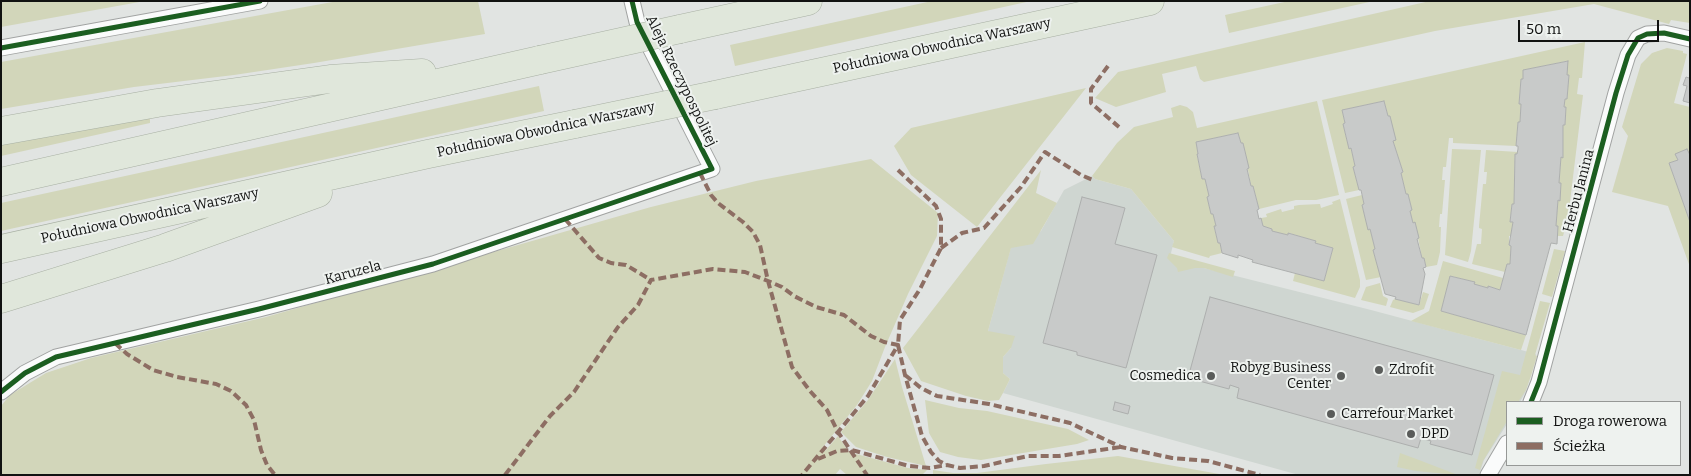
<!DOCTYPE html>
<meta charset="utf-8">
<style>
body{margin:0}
#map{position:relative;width:1691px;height:476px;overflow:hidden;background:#e1e4e2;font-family:Bitter,serif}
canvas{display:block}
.frame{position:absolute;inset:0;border:2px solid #111211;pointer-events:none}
.legend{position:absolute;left:1506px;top:401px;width:175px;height:65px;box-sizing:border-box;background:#eef2ef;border:1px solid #969896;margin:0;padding:6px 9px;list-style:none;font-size:15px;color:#111211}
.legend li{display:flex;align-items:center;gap:10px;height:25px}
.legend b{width:25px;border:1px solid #969896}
.scale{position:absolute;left:1518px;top:20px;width:141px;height:22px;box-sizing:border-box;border:2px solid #111211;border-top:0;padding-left:6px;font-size:15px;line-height:18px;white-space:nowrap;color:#111211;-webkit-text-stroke:4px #eef2ef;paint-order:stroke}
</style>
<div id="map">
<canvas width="1691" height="476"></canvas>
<div class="frame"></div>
<ul class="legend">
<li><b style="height:6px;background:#1b5e20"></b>Droga rowerowa</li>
<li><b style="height:6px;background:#8d6e63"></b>Ścieżka</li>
</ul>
<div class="scale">50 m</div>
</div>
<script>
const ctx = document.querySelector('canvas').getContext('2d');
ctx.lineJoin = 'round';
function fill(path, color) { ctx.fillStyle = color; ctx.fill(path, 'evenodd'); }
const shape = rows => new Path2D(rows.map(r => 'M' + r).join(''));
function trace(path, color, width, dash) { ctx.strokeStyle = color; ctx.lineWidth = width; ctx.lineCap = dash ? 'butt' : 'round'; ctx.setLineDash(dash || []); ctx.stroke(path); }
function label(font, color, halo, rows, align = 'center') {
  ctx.font = font + ' Bitter,serif'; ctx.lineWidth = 4; ctx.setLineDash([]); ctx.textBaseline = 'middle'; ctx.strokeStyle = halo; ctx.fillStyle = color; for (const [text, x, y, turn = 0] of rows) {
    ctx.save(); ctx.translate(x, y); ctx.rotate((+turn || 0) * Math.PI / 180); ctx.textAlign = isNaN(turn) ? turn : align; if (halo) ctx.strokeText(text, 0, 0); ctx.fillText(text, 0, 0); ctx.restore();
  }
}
const built = shape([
 [1092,176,1095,179,1131,189,1174,241,1170,257,1204,268,1371,310,1536,354,1526,391,1520,402,1507,402,1507,424,1484,460,1479,475,1299,475,1003,393,1010,379,1003,373,1003,357,1011,348,988,331,1011,247,1041,231,1064,190]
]);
const green = shape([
 [1,1,145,1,1,27],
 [338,1,478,1,485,34,314,63,234,75,134,87,1,109,1,62],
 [932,1,1031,1,735,66,730,45],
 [1289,1,1374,1,1229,33,1225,15],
 [1430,1,1690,1,1690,23,1671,20,1669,24,1594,4,1435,31,1204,82,1200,79,1196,66,1162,74,1166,92,1116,107,1095,98,1118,72],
 [1585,42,1582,78,1579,78,1577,94,1583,95,1568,218,1563,236,1557,236,1558,226,1556,226,1558,200,1559,201,1561,183,1559,183,1561,157,1563,157,1563,125,1565,125,1566,108,1564,107,1565,99,1567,98,1569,75,1567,75,1567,61,1524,70,1523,79,1521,79,1519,103,1521,104,1520,122,1518,122,1516,146,1453,143,1453,138,1449,138,1446,167,1443,167,1442,180,1445,180,1442,214,1440,214,1439,227,1441,227,1440,252,1437,265,1426,267,1424,258,1422,258,1415,223,1413,223,1410,211,1412,210,1408,194,1406,194,1401,173,1403,172,1393,141,1390,116,1388,116,1384,101,1342,110,1345,123,1343,124,1349,148,1351,148,1355,166,1353,167,1359,190,1345,193,1322,100],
 [1667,48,1683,51,1683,53,1687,54,1674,103,1690,107,1690,155,1676,154,1678,160,1669,163,1690,222,1690,267,1668,206,1612,192,1628,136,1622,127,1641,64,1652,53],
 [539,86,544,111,1,231,1,203],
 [1086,88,977,227,911,175,894,146,911,128],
 [1317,101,1339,195,1316,200,1296,200,1259,209,1253,186,1251,186,1243,143,1241,143,1238,133,1196,142,1198,154,1197,155,1202,179,1205,179,1209,196,1207,197,1211,214,1213,214,1216,226,1214,227,1218,243,1220,243,1222,253,1210,256,1209,258,1172,247,1174,241,1131,189,1095,179,1092,176,1117,143,1134,127,1173,117,1171,108,1180,105,1187,107,1193,112,1197,128],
 [150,117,150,123,1,156,1,143],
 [1452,149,1481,150,1471,251,1468,262,1445,255],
 [1486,150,1518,152,1517,154,1515,155,1514,204,1512,204,1510,222,1513,222,1512,236,1509,236,1509,245,1511,246,1510,264,1507,264,1505,272,1472,264,1477,244,1481,244,1482,229,1479,228,1479,226,1483,184,1486,184,1487,172,1484,172],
 [871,159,938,213,937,236,908,294,885,347,872,381,857,405,822,448,825,451,838,436,849,452,908,468,927,470,922,475,847,475,840,469,835,475,1,475,1,406,10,395,46,373,91,358,266,317,651,207,756,181],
 [1041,170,1036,193,1057,203,1033,244,1011,248,988,331,1015,336,1011,348,1003,357,1003,373,1010,379,1003,393,999,400,988,401,966,396,921,381,903,348],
 [1362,195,1364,204,1362,205,1369,230,1370,229,1375,249,1373,250,1381,277,1366,280,1346,199],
 [1340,199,1360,280,1360,287,1355,298,1293,281,1295,273,1324,281,1333,248,1315,243,1316,241,1289,233,1288,235,1272,231,1272,229,1263,226,1261,218,1267,217,1266,214,1281,209,1282,212,1294,209,1294,206,1299,205,1320,204,1321,208,1333,204,1332,202],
 [1554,249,1565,251,1552,297,1542,294],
 [1169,253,1235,271,1233,277,1204,268,1195,268,1178,272,1177,268,1167,258],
 [1443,261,1503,278,1500,290,1488,286,1488,288,1474,284,1474,282,1451,276,1441,311,1526,335,1521,350,1411,321,1429,311],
 [1380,283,1383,296,1387,298,1388,299,1386,306,1361,300,1366,287],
 [1423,292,1429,294,1424,309,1413,313,1390,307,1393,300,1395,299,1419,305],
 [1540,301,1550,303,1535,355,1537,356,1531,376,1526,390,1518,402,1507,402,1507,421,1483,461,1480,470,1475,468,1502,371,1520,375],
 [895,359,902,387,926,466,887,457,856,447,841,432,868,400],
 [925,400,959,408,987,411,1068,429,1089,440,1077,444,981,460,958,457,940,452,929,433],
 [1400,453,1419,460,1458,475,1416,471,1397,467],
 [1118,456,1225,475,933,475,933,470,953,473,977,473,1046,464]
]);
const building = shape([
 [1568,61,1567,75,1569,75,1567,99,1565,99,1564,107,1566,107,1565,125,1563,125,1563,158,1561,157,1559,183,1561,183,1560,201,1558,200,1556,226,1558,226,1557,244,1551,243,1526,335,1441,311,1450,276,1475,282,1474,284,1488,288,1488,286,1500,290,1507,264,1510,264,1511,246,1509,245,1513,222,1510,222,1512,204,1514,204,1515,154,1517,154,1518,149,1518,146,1516,146,1518,122,1520,122,1521,104,1519,104,1521,79,1523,79,1523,70,1568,61],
 [1690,76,1690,103,1683,101,1687,86,1683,85,1686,77,1689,78,1690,76],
 [1384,101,1388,116,1390,116,1396,140,1393,141,1403,172,1401,173,1406,194,1408,194,1412,210,1410,211,1413,223,1415,222,1419,238,1417,239,1422,258,1424,258,1426,267,1423,268,1425,274,1419,305,1395,299,1396,297,1385,294,1373,250,1375,249,1370,229,1368,230,1362,205,1364,204,1361,190,1359,190,1353,167,1355,166,1351,148,1349,149,1343,124,1345,123,1342,110,1384,101],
 [1238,133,1241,143,1243,143,1249,168,1247,169,1251,186,1253,186,1259,209,1257,210,1259,219,1261,218,1263,226,1272,229,1272,231,1288,235,1288,233,1316,241,1315,243,1333,248,1324,281,1252,262,1253,260,1238,255,1238,258,1222,253,1220,243,1218,243,1214,226,1216,226,1213,214,1211,214,1207,197,1209,196,1205,179,1202,179,1197,154,1198,154,1196,142,1238,133],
 [1687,149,1690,155,1690,222,1669,163,1678,160,1675,154,1687,149],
 [1082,197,1125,208,1115,244,1157,255,1126,368,1077,355,1077,352,1043,343,1082,197],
 [1210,297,1494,375,1472,455,1430,444,1431,441,1421,438,1418,448,1237,398,1239,388,1230,385,1229,389,1188,378,1210,297],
 [1115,402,1130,406,1128,414,1113,410,1115,402]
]);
const minor = shape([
 [1,48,260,1],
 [1,392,25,373,56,357,259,309,433,264,712,169,637,22,632,1],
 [1531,402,1539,382,1616,93,1628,55,1638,38,1647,34,1664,33,1690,39],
 [1488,475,1507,443]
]);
const motorway = shape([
 [680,29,808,1],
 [715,95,1150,1],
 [1,131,157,103,330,79,422,73],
 [1,182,540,60],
 [1,249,428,154,575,124],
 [1,299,165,248,318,193]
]);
const motorwayBridge = shape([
 [540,60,680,29],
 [575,124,715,95]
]);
const quiet = shape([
 [1108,66,1091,89,1091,103,1119,127],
 [898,170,936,206,941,219,941,248,920,289,900,320,898,345,905,375,922,436,931,452,939,461,947,465,960,468,984,466,1028,456,1059,456,1121,447],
 [700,173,711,195,718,203,743,222,753,232,760,245,768,281,792,367,810,391,827,410,838,432,867,475],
 [565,219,599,258,611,263,626,265,651,280],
 [941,248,962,233,984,228,1021,187,1045,152,1081,175,1095,181],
 [115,343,127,354,153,370,177,377,216,384,231,391,246,405,254,420,261,450,267,465,275,475],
 [905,375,921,388,937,396,989,404,1070,423,1121,447,1172,458,1208,461,1260,475],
 [818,459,837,451,852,450,909,466,930,468,947,465],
 [505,475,550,416,574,392,618,327,638,305,651,280,713,269,745,272,768,281,782,287,794,296,816,307,844,315,871,336,884,342,898,345,868,396,802,475]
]);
const cycleway = shape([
 [1,48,260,1],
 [1,392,25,373,56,357,259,309,433,264,712,169,637,22,632,1],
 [1531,402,1539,382,1616,93,1628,55,1638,38,1647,34,1664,33,1690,39]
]);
const markers = [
 [1379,370,5,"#5a5c5a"],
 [1211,376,5,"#5a5c5a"],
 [1341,376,5,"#5a5c5a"],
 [1331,414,5,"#5a5c5a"],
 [1411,434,5,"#5a5c5a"]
];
const streetNames = [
 ["Południowa Obwodnica Warszawy",942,46,-12],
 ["Aleja Rzeczypospolitej",681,81,64],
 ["Południowa Obwodnica Warszawy",546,130,-12],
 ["Herbu Janina",1579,191,-75],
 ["Południowa Obwodnica Warszawy",150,216,-12],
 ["Karuzela",353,273,-15]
];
const poiNames = [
 ["Robyg Business",1331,368,"right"],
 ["Center",1331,384,"right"],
 ["Zdrofit",1389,370],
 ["Cosmedica",1201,376,"right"],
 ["Carrefour Market",1341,414],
 ["DPD",1421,434]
];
fill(built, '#cfd6d1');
fill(green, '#d2d6ba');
fill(building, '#c8cac9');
trace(building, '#adafae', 1);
trace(minor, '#a1a3a2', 17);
trace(motorway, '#a8b0a3', 29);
trace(minor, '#fafbfb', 15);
trace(motorway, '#e0e7db', 28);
trace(motorwayBridge, '#a8b0a3', 29, []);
trace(motorwayBridge, '#e0e7db', 28);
trace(quiet, '#8d6e63', 4, [8, 4]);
trace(cycleway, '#1b5e20', 5);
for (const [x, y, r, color] of markers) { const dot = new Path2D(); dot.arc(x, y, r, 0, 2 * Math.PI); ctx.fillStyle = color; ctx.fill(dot); trace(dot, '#eef2ef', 2); }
label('14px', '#111211', '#eef2ef', streetNames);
label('14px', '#111211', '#eef2ef', poiNames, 'left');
</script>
